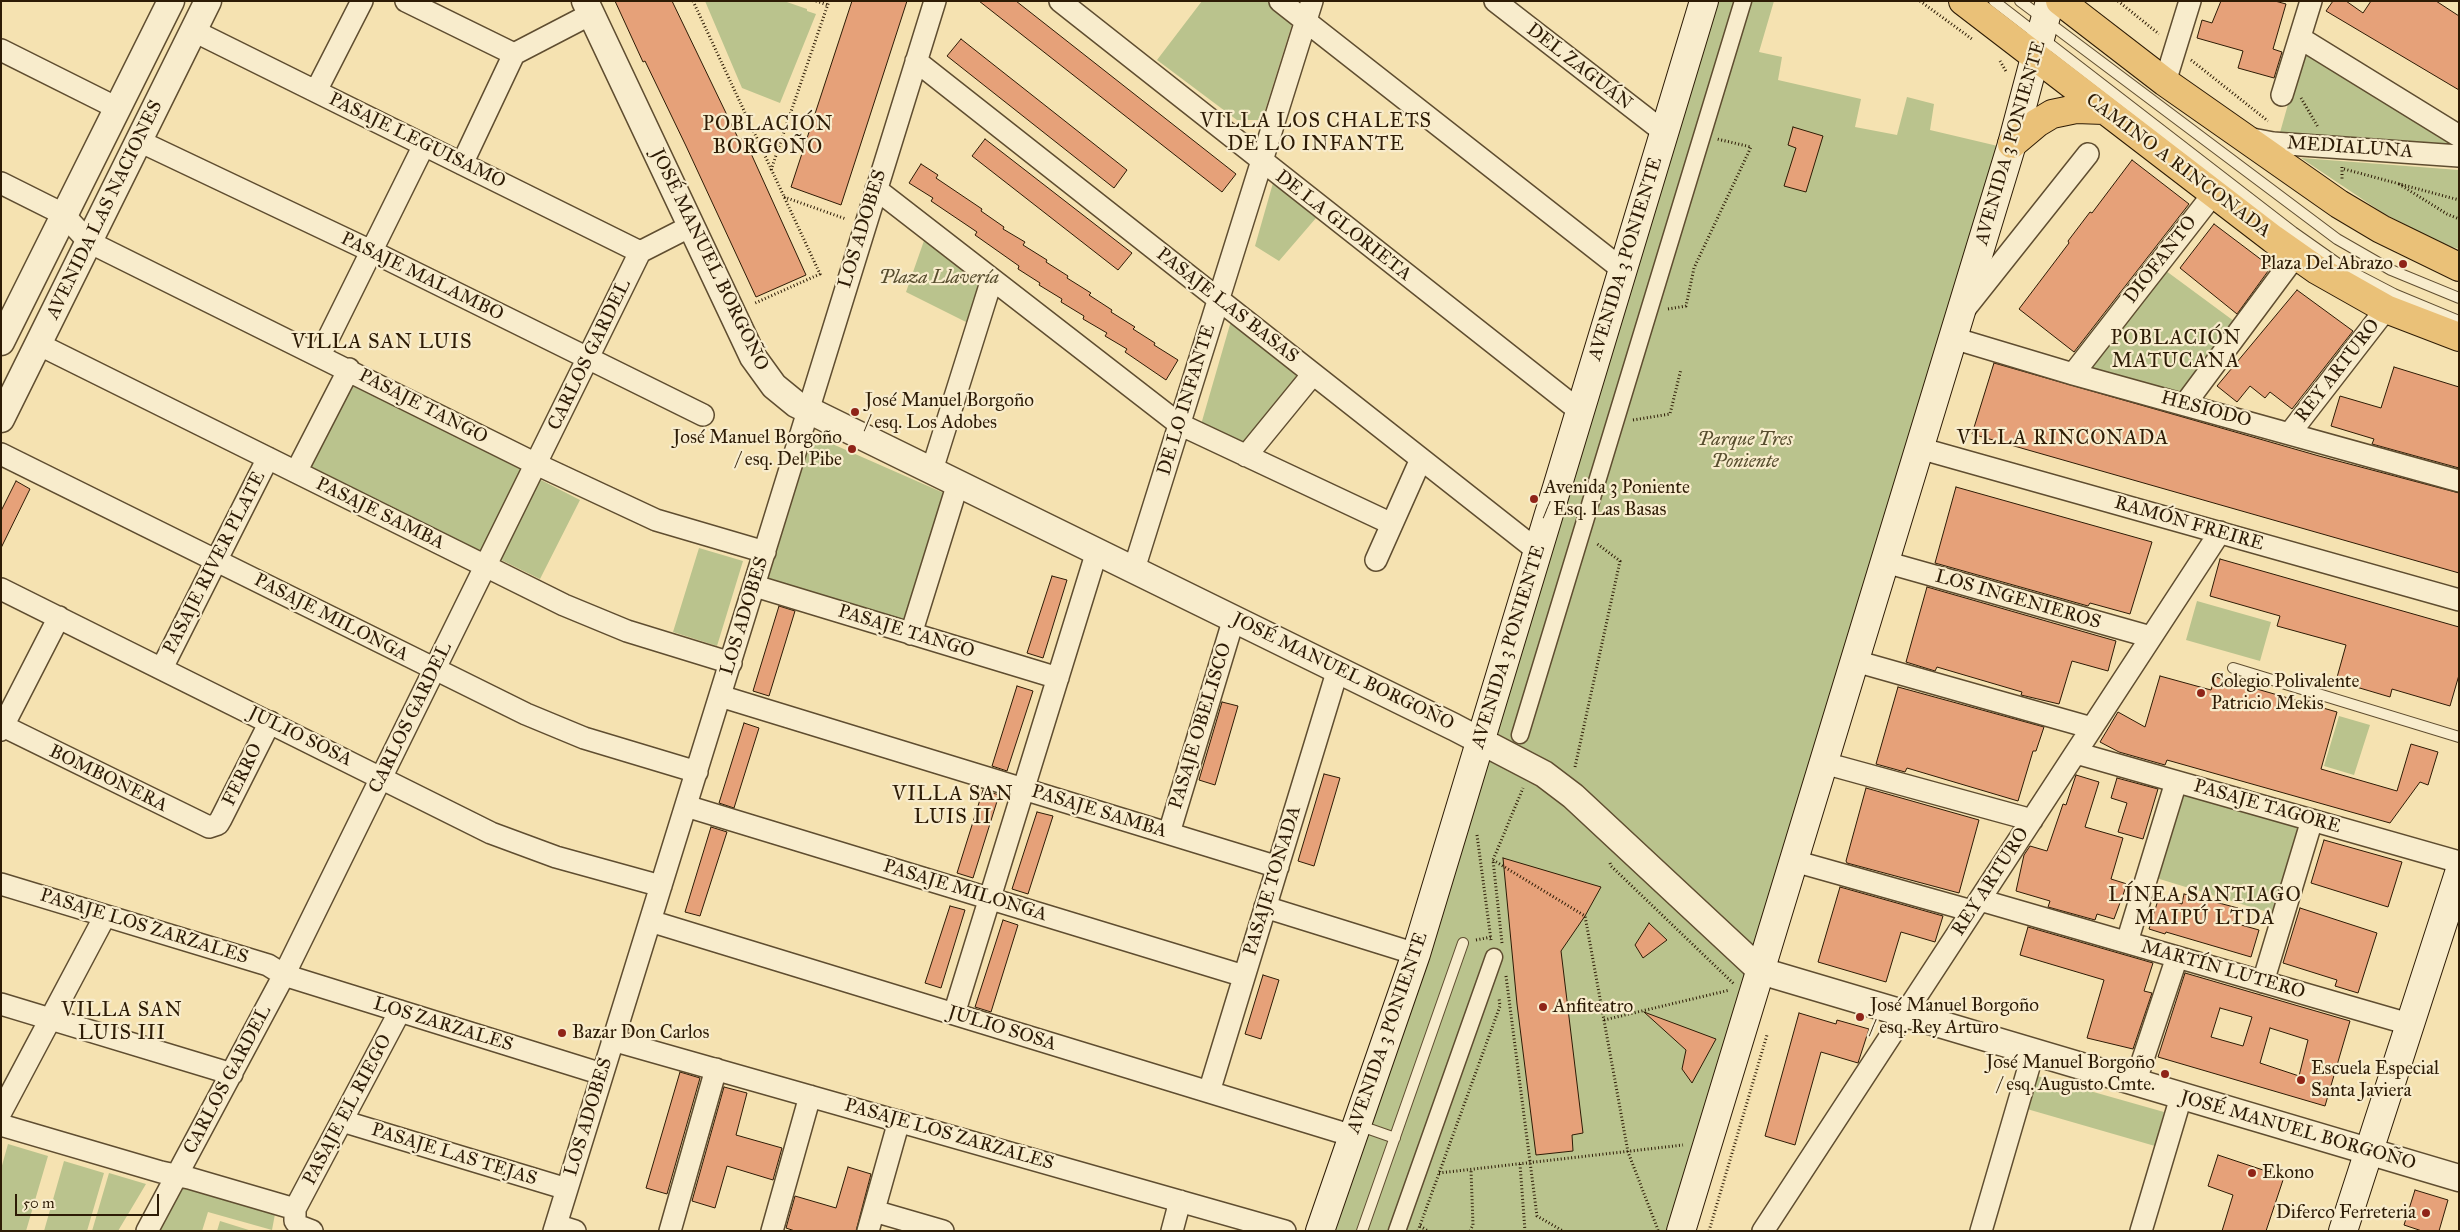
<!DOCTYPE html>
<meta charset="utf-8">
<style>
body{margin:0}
#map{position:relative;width:2460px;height:1232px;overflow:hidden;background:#f5e2b1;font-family:"IM FELL Great Primer",serif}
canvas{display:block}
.frame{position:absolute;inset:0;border:2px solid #2d1b05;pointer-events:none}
.scale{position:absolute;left:15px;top:1194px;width:144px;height:22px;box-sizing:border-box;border:2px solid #2d1b05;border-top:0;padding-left:6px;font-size:15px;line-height:18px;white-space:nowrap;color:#2d1b05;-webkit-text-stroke:4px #f8eccc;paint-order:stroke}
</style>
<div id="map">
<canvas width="2460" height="1232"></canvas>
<div class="frame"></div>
<div class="scale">50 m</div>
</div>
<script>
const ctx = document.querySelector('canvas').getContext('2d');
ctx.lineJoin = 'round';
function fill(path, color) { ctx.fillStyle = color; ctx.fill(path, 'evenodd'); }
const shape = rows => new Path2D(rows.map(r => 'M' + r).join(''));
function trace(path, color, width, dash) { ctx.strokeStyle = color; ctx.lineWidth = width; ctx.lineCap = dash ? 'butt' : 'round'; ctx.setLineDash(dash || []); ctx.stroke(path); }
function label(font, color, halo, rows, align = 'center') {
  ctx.font = font + ' "IM FELL Great Primer",serif'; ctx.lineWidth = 4.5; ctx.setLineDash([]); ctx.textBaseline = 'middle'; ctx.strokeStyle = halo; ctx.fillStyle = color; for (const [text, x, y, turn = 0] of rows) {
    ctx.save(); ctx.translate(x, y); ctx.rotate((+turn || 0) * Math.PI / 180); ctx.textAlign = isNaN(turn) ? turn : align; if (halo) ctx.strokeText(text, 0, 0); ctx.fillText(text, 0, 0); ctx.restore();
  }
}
const green = shape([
 [705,1,784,1,807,9,807,11,816,14,780,103,742,88],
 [1202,1,1272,1,1294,18,1262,120,1237,120,1157,60],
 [1714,1,1774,1,1759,52,1782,57,1778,80,1861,99,1855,127,1897,135,1907,97,1934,104,1930,130,2002,147,1668,1231,1325,1231],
 [2311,54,2459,148,2279,136,2302,55],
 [2301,158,2459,170,2459,249,2442,244,2383,213],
 [1273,183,1316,218,1279,261,1255,246],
 [926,235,988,282,974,326,906,292],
 [2158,265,2242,327,2185,404,2073,374],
 [1231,321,1299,377,1247,447,1200,428],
 [351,380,524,466,479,556,306,470],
 [812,435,946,494,909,624,765,579,805,442],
 [539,479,580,500,540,579,499,559],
 [699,548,743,561,717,646,673,632],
 [2197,601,2271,622,2260,661,2186,640],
 [2339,716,2370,725,2354,775,2324,766],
 [2180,789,2300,826,2274,914,2153,877],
 [2037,1076,2164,1112,2155,1146,2027,1109],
 [8,1144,48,1156,26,1231,1,1231,1,1169],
 [64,1161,104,1173,87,1231,44,1231],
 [109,1173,146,1184,118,1231,92,1231],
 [181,1187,275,1214,272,1230,208,1212,202,1231,157,1231],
 [220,1221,252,1231,217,1231]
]);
const building = shape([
 [615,1,672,1,739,140,744,138,806,275,756,297,686,146,645,61,643,62,615,1],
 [852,1,907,1,841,205,791,187,852,1],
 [979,1,1016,1,1236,174,1222,192,979,1],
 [2221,1,2275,1,2286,4,2273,49,2282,52,2274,78,2238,68,2243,51,2197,38,2202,20,2212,23,2221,1],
 [2333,1,2346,1,2363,13,2371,1,2436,1,2459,16,2459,90,2326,11,2333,1],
 [961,39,1127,170,1114,188,947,56,961,39],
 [1793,127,1823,136,1806,192,1784,186,1796,148,1788,145,1793,127],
 [985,139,1132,253,1118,270,972,156,985,139],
 [2132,160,2189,204,2074,352,2019,309,2069,243,2068,241,2090,212,2092,213,2132,160],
 [921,164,938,175,936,178,982,209,981,211,1004,227,1003,229,1025,242,1023,245,1047,260,1046,262,1068,276,1067,278,1091,293,1089,295,1112,310,1111,312,1135,327,1133,329,1155,343,1154,345,1178,360,1166,380,1125,352,1127,349,1105,336,1107,333,1083,319,1084,316,1061,302,1062,299,1039,285,1040,283,1018,269,1019,266,975,235,977,232,931,201,933,198,909,183,921,164],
 [2214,224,2271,267,2237,314,2180,268,2214,224],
 [2297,290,2353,331,2292,409,2270,392,2265,398,2250,386,2237,402,2217,386,2297,290],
 [1994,363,2319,456,2459,493,2459,573,1972,434,1994,363],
 [2394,367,2459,387,2459,468,2372,444,2374,439,2331,426,2340,396,2381,408,2394,367],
 [16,481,30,489,1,548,1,511,16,481],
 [1956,487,2152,542,2130,614,2090,603,2088,606,1935,563,1956,487],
 [2220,559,2459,627,2459,675,2450,706,2392,689,2390,697,2336,681,2346,645,2277,626,2280,616,2210,596,2220,559],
 [1052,576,1067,580,1043,658,1027,653,1052,576],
 [1927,587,2116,641,2108,671,2072,661,2059,704,2021,695,2022,692,1937,667,1935,671,1906,662,1927,587],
 [779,606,795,611,769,696,753,691,779,606],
 [2160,676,2211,690,2215,677,2337,712,2321,769,2397,791,2411,744,2438,752,2428,785,2420,782,2390,823,2167,760,2165,765,2119,752,2100,742,2118,712,2145,727,2160,676],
 [1017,686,1033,691,1007,771,992,766,1017,686],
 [1898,687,2044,727,2036,751,2033,751,2018,801,1907,768,1905,772,1876,764,1898,687],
 [1222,702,1238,706,1215,785,1199,780,1222,702],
 [744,723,759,728,734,808,719,803,744,723],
 [1324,774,1340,778,1314,866,1298,861,1324,774],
 [2076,775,2099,782,2085,827,2123,838,2111,879,2127,884,2114,919,2097,914,2095,920,2048,907,2050,901,2016,891,2024,855,2030,846,2047,851,2063,804,2066,805,2076,775],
 [2117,778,2158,789,2143,839,2118,832,2127,803,2111,798,2117,778],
 [1866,788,1979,820,1959,893,1847,863,1846,861,1866,788],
 [983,790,999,795,973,878,957,873,983,790],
 [1037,812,1053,816,1028,894,1012,889,1037,812],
 [711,827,727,832,700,916,685,912,711,827],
 [2324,840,2402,862,2388,907,2311,883,2324,840],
 [1503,858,1601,887,1585,916,1561,951,1583,1133,1572,1135,1573,1151,1536,1155,1517,1004,1503,858],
 [1840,887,1943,916,1935,942,1901,932,1886,982,1818,962,1840,887],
 [2184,894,2238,908,2234,923,2259,930,2251,957,2166,932,2165,934,2149,929,2159,897,2182,904,2184,894],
 [950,906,965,910,941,988,925,983,950,906],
 [2300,908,2377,933,2358,993,2335,986,2337,980,2283,963,2300,908],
 [1003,920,1018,925,991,1012,975,1007,1003,920],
 [1649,923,1667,940,1643,958,1635,945,1649,923],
 [2028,927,2153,963,2144,991,2152,993,2133,1049,2087,1038,2104,980,2020,955,2028,927],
 [2185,973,2350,1021,2325,1106,2158,1057,2185,973],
 [2220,1008,2252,1017,2243,1046,2211,1037,2220,1008],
 [2270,1028,2308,1040,2299,1076,2260,1063,2270,1028],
 [1263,975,1279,980,1261,1039,1245,1034,1263,975],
 [1644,1012,1716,1039,1692,1083,1682,1069,1686,1050,1644,1012],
 [1799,1013,1836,1024,1837,1020,1869,1029,1858,1063,1821,1052,1795,1145,1765,1136,1799,1013],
 [680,1072,700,1078,667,1194,646,1188,680,1072],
 [724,1087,747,1093,736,1135,782,1148,773,1180,727,1166,715,1208,692,1201,724,1087],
 [2218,1155,2284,1177,2266,1231,2222,1231,2233,1195,2208,1186,2218,1155],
 [848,1167,871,1174,856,1231,795,1231,786,1228,795,1196,836,1208,848,1167],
 [2415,1190,2448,1200,2439,1231,2422,1231,2404,1225,2415,1190]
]);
const path = shape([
 [693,1,820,274,753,304],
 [816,1,828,5],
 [1920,1,1972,39],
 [2118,1,2159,34],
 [2191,60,2268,121],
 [2000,61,2007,73],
 [2301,98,2318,127],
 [2342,167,2342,180],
 [2344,169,2459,200],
 [771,170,829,1],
 [2399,184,2447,214,2459,219],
 [784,197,846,219],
 [1668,309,1686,306,1694,268,1751,147,1717,139],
 [1633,420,1670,414,1681,369],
 [1575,767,1620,561,1596,543],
 [1477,835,1491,940],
 [1493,860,1585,916,1628,1152,1658,1230],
 [1610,863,1611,866,1734,984],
 [1476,940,1491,937],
 [1502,943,1493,860,1523,788],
 [1506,976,1537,1216,1563,1231],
 [1604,1020,1730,990],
 [1520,1164,1525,1231],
 [1439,1173,1683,1145],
 [1420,1226,1428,1231],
 [1418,1231,1500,1006,1499,998],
 [1470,1231,1473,1225,1471,1170],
 [1709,1231,1767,1035]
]);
const service = shape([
 [1994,1,2293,232,2344,268,2394,294,2459,321],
 [2020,1,2337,239,2391,270,2459,298],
 [2233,668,2459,737],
 [1358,1125,1395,1138],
 [1362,1231,1463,943]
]);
const pedestrian = shape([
 [1520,735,1743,1],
 [1397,1231,1494,957]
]);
const minor = shape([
 [406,1,514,54],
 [1060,1,1581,412],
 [1280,1,1623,270],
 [1495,1,1664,132],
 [194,31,640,252],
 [2300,38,2459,136],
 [1,50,117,108],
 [916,61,1538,551],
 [2165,82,2190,1],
 [316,91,362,1],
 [2282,95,2311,1],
 [2247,138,2273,143,2459,156],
 [139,141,371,251,703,415],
 [462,164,514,54,591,14],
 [1,183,63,214,89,242,536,464,656,520,765,552],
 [876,189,1179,424,1392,524],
 [1964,310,2088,154],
 [1953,338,2073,374,2459,481],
 [38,344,564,605,627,631,731,663],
 [320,355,424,145],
 [2073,374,2214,193],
 [2185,404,2296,255],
 [2290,433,2386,309],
 [1919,448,2459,600],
 [1,454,526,714,584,738,697,772],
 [1246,456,1313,374],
 [932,470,992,279],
 [296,472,349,369],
 [1376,560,1421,459],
 [1885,562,2151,637],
 [1134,569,1312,1],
 [755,586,1058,678],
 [1,589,491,833,556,857,661,886],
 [911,634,958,483],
 [1855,661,2092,728],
 [162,668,268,458],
 [720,696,1278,867],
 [3,726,209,827,218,824,221,819,270,722],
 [1,730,59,617],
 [2076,753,2459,862],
 [1824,763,2032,820],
 [686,806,1244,976],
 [1169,833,1234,618],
 [1794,861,1972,911],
 [1,884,268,965,284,975,602,1074],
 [1980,900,2409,1024],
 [1265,907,1416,954],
 [650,921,1353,1136],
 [2127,942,2176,782],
 [2263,982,2312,820],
 [1,1004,232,1074],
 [954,1014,1097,551],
 [612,1040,1285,1231],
 [2135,1083,2177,957],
 [1209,1092,1338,669],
 [1,1112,105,916],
 [342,1121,567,1189],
 [1,1125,161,1172,189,1178,295,1209],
 [874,1211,943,1231],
 [556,1225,575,1231],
 [147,1231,284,975,640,252,691,226],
 [312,1231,299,1226,295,1221,295,1209,400,1011],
 [554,1231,935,1],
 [670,1231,716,1069],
 [772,1231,810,1096],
 [868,1231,899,1121],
 [1172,1231,1180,1201],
 [1763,1231,2220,532],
 [1981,1231,2033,1053],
 [2141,1231,2181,1097]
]);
const tertiary = shape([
 [585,1,753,357,774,386,796,404,1454,727,1544,774,1573,796,1761,971,2459,1178],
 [1,342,171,1],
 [1,419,208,1]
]);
const secondary = shape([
 [1320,1231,1416,954,1704,1],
 [1681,1231,2012,144,2050,1],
 [2343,1231,2459,873]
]);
const primary = shape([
 [1963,1,2273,239,2317,270,2386,309,2459,337],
 [2060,1,2165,82,2339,204,2381,229,2459,267],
 [2012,144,2037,123,2052,114,2076,109,2104,110]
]);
const markers = [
 [2403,264,5,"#8f2418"],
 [855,412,5,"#8f2418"],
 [852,449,5,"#8f2418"],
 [1534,499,5,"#8f2418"],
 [2201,693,5,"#8f2418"],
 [1543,1007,5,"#8f2418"],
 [1860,1017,5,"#8f2418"],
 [562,1033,5,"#8f2418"],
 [2165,1074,5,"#8f2418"],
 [2301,1080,5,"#8f2418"],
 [2252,1173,5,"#8f2418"],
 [2426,1213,5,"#8f2418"]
];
const streetNames = [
 ["DEL ZAGUÁN",1579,67,38],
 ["PASAJE LEGUISAMO",417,141,26],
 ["AVENIDA 3 PONIENTE",2011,143,-74],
 ["MEDIALUNA",2350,148,4],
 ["CAMINO A RINCONADA",2178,166,37],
 ["AVENIDA LAS NACIONES",105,210,-64],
 ["DE LA GLORIETA",1343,226,38],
 ["LOS ADOBES",863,229,-73],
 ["AVENIDA 3 PONIENTE",1626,259,-73],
 ["JOSÉ MANUEL BORGOÑO",709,260,64],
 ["DIOFANTO",2161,260,-52],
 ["PASAJE MALAMBO",422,277,26],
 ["PASAJE LAS BASAS",1227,306,38],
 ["CARLOS GARDEL",590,355,-64],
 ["REY ARTURO",2338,371,-52],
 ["DE LO INFANTE",1187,400,-73],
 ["PASAJE TANGO",423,407,27],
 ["HESIODO",2206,410,15],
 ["PASAJE SAMBA",380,514,26],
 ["RAMÓN FREIRE",2189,524,16],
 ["PASAJE RIVER PLATE",215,563,-63],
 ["LOS INGENIEROS",2018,600,16],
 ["LOS ADOBES",745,616,-73],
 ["PASAJE MILONGA",331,618,27],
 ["PASAJE TANGO",906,632,17],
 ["AVENIDA 3 PONIENTE",1509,647,-73],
 ["JOSÉ MANUEL BORGOÑO",1343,672,26],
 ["CARLOS GARDEL",411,718,-64],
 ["PASAJE OBELISCO",1201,726,-73],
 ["JULIO SOSA",300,737,26],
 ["FERRO",243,775,-64],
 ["BOMBONERA",108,779,26],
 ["PASAJE TAGORE",2267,807,16],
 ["PASAJE SAMBA",1099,812,17],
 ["PASAJE TONADA",1273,881,-73],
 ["REY ARTURO",1991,882,-57],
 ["PASAJE MILONGA",965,891,17],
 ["PASAJE LOS ZARZALES",144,927,17],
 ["MARTÍN LUTERO",2223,970,16],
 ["LOS ZARZALES",443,1025,17],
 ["JULIO SOSA",1002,1029,17],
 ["AVENIDA 3 PONIENTE",1388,1033,-71],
 ["CARLOS GARDEL",228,1080,-62],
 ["PASAJE EL RIEGO",348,1110,-62],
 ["LOS ADOBES",589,1117,-73],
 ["JOSÉ MANUEL BORGOÑO",2298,1131,16],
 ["PASAJE LOS ZARZALES",949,1135,16],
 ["PASAJE LAS TEJAS",454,1155,17]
];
const poiNames = [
 ["Plaza Del Abrazo",2393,264,"right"],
 ["José Manuel Borgoño",865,401],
 ["/ esq. Los Adobes",865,423],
 ["José Manuel Borgoño",842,438,"right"],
 ["/ esq. Del Pibe",842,460,"right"],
 ["Avenida 3 Poniente",1544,488],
 ["/ Esq. Las Basas",1544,510],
 ["Colegio Polivalente",2211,682],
 ["Patricio Mekis",2211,704],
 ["José Manuel Borgoño",1870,1006],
 ["/ esq. Rey Arturo",1870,1028],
 ["Anfiteatro",1553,1007],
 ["Bazar Don Carlos",572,1033],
 ["José Manuel Borgoño",2155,1063,"right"],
 ["/ esq. Augusto Cmte.",2155,1085,"right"],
 ["Escuela Especial",2311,1069],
 ["Santa Javiera",2311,1091],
 ["Ekono",2262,1173],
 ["Diferco Ferreteria",2416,1213,"right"]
];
const parkNames = [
 ["Plaza Llavería",939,278],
 ["Parque Tres",1745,440],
 ["Poniente",1745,462]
];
const neighbourhoodNames = [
 ["VILLA LOS CHALETS",1316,122],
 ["DE LO INFANTE",1316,145],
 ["POBLACIÓN",768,125],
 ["BORGOÑO",768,148],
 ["POBLACIÓN",2176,339],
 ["MATUCANA",2176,362],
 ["VILLA SAN LUIS",382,343],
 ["VILLA RINCONADA",2063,439],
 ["VILLA SAN",953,795],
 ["LUIS II",953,818],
 ["LÍNEA SANTIAGO",2205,896],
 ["MAIPÚ LTDA",2205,919],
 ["VILLA SAN",122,1011],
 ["LUIS III",122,1034]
];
fill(green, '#bac38d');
fill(building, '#e6a179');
trace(building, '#2d1b05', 1);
trace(service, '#5f4d30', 12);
trace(pedestrian, '#5f4d30', 19);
trace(minor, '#5f4d30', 24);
trace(tertiary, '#5f4d30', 29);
trace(secondary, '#2d1b05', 30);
trace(primary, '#2d1b05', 30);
trace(path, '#2d1b05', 3, [1, 2.5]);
trace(service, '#f8eccc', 10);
trace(pedestrian, '#f8eccc', 16);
trace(minor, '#f8eccc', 21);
trace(tertiary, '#f8eccc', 26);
trace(secondary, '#f8eccc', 28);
trace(primary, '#eac178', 28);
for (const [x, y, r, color] of markers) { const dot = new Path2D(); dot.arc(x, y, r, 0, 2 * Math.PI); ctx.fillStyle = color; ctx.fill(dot); trace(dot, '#f8eccc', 2); }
label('19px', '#2d1b05', '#f8eccc', streetNames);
label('19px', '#2d1b05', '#f8eccc', poiNames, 'left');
label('italic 19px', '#574d2e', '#f8eccc', parkNames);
ctx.letterSpacing = '1px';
label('20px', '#2d1b05', '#f8eccc', neighbourhoodNames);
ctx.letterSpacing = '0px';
</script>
